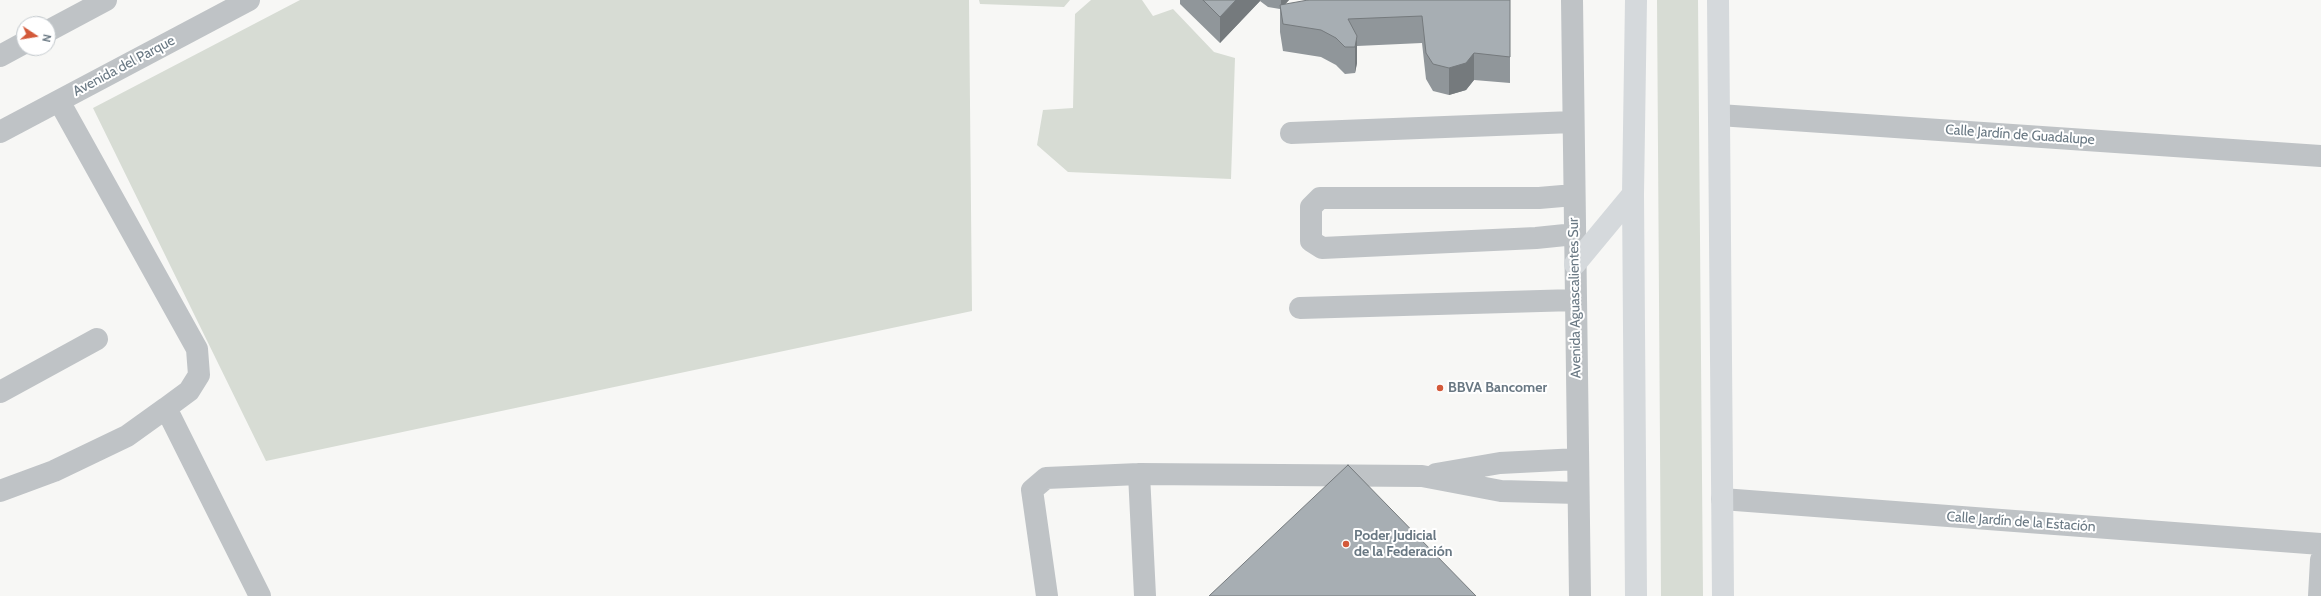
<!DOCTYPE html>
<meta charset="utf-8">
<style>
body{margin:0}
#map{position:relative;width:2321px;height:596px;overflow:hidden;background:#f7f7f5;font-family:Cabin,sans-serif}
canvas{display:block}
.north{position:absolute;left:16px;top:16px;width:40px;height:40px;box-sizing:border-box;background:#fff;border:1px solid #c3c9cd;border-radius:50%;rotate:102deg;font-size:11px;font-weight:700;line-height:16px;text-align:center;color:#697883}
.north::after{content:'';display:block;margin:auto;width:14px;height:18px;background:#d35939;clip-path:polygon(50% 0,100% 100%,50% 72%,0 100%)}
</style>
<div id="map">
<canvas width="2321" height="596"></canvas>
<div class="north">N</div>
</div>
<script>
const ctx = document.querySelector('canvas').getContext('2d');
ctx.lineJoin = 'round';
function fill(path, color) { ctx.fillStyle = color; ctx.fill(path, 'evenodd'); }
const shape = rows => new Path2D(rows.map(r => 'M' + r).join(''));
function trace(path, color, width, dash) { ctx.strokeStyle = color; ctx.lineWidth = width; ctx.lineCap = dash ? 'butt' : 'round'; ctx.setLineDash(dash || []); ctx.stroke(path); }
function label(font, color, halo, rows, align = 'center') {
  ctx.font = font + ' Cabin,sans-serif'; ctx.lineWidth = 4; ctx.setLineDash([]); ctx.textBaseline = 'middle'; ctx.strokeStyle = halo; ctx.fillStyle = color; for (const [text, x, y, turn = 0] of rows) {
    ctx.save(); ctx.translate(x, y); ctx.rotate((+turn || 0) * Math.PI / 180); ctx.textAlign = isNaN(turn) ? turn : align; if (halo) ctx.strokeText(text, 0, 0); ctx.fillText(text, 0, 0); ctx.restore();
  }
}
const green = shape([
 [300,0,969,0,972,311,266,461,93,108],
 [979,0,1070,0,1064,7,980,4],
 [1091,0,1142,0,1153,16,1173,9,1214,52,1235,58,1231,179,1068,172,1037,145,1043,110,1073,108,1075,14],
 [1657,0,1698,0,1703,596,1661,596]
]);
const minor = shape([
 [1572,0,1580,596],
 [48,31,106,0],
 [0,56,24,43],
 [59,101,197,349,199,375,189,391,166,408,260,596],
 [1719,115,2321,156],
 [0,132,249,0],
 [1291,133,1573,122],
 [1574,195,1539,198,1320,198,1311,207,1311,241,1322,248,1536,238,1575,234],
 [1300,308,1575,300],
 [0,392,97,339],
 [1139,474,1145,596],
 [1436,474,1500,463,1578,459],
 [0,491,54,471,127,436,166,408],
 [1722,499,2321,544],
 [1047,596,1032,490,1046,478,1139,474,1422,476,1501,491,1578,493],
 [2319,596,2321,560]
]);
const major = shape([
 [1636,0,1633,194,1636,596],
 [1718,0,1723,596],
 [1575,264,1633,194]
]);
const wall = shape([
 [1180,0,1289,0,1285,4,1510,0,1510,83,1474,80,1466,90,1449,95,1433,91,1426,79,1422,43,1357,46,1357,63,1355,73,1345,74,1336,65,1321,57,1283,51,1280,32,1280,9,1268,7,1260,1,1220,43,1180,4]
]);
const shadedWall = shape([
 [1236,0,1260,0,1260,1,1220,43,1220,17],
 [1281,0,1289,0,1281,9],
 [1357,36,1357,63,1355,73,1355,47],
 [1474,53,1474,80,1466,90,1449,95,1449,68]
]);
const building = shape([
 [1203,0,1236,0,1220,17,1203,0],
 [1308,0,1510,0,1510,57,1474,53,1466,63,1449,68,1433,64,1426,53,1422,16,1348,19,1357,36,1355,47,1345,47,1336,38,1321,30,1283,24,1280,5,1308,0],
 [1348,465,1476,596,1209,596,1348,465]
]);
const markers = [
 [1440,388,4,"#d35939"],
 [1346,544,4,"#d35939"]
];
const streetNames = [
 ["Avenida del Parque",124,66,-28],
 ["Calle Jardín de Guadalupe",2020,135,4],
 ["Avenida Aguascalientes Sur",1575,298,-91],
 ["Calle Jardín de la Estación",2021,522,4]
];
const poiNames = [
 ["BBVA Bancomer",1448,388],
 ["Poder Judicial",1354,536],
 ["de la Federación",1354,552]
];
fill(green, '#d7dcd4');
trace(minor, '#bfc3c6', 22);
trace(major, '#d5d9dc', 22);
fill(wall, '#90969a');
fill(shadedWall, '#757a7d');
fill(building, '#a7aeb3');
trace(building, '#757a7d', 1);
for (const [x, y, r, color] of markers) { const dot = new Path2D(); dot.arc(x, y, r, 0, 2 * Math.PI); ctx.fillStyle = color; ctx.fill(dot); trace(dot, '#fff', 1.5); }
label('14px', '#697883', '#fff', streetNames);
label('bold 14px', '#697883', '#fff', poiNames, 'left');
</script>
